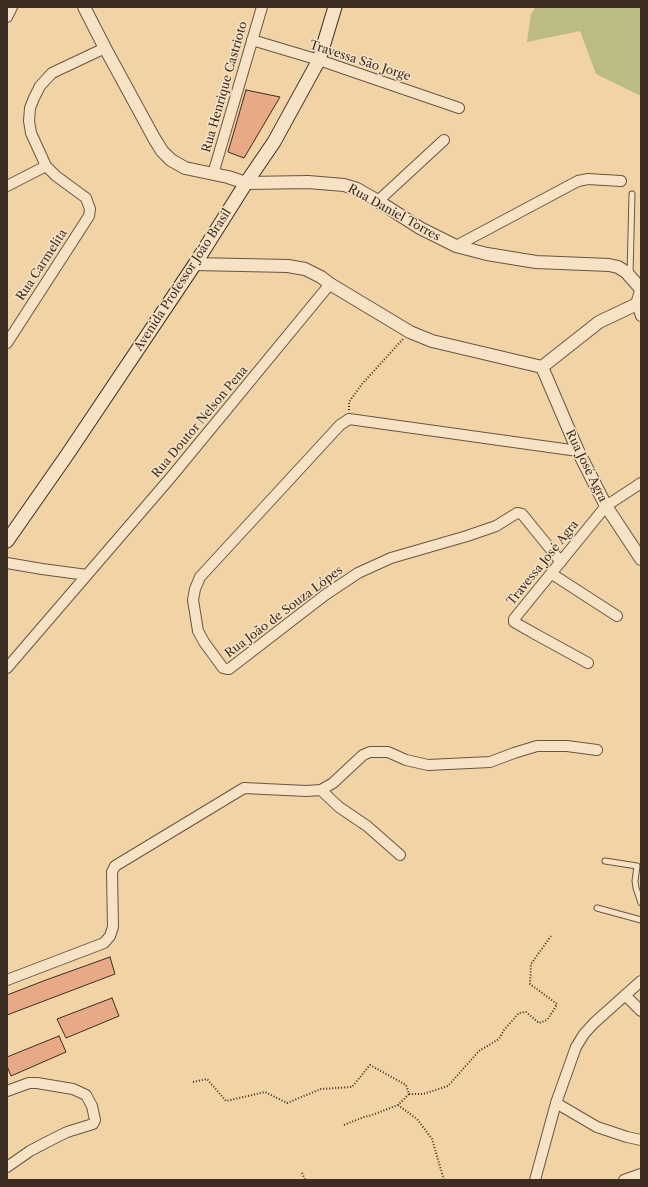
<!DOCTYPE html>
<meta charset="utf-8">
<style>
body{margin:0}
#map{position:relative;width:648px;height:1187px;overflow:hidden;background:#f1d3a6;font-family:"Libre Caslon Text",serif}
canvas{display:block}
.frame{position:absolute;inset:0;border:8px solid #3b2d21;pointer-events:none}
</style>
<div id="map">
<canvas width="648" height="1187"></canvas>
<div class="frame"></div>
</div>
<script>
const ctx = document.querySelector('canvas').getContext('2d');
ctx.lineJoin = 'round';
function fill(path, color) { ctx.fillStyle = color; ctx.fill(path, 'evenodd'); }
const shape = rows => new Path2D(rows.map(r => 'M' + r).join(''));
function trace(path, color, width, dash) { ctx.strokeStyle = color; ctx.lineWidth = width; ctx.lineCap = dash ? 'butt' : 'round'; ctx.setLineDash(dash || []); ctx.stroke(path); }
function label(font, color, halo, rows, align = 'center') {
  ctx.font = font + ' "Libre Caslon Text",serif'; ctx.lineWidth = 3; ctx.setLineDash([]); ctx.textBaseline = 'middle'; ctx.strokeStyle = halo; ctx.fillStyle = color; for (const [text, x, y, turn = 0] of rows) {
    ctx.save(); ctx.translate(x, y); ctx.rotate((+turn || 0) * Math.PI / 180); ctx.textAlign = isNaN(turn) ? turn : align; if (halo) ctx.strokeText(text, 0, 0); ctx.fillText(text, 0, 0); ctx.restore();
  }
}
const green = shape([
 [536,7,641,7,641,96,596,74,580,31,527,42,531,14]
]);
const building = shape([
 [246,90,280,97,244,158,228,152,246,90],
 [110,957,115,974,7,1015,7,995,46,980,110,957],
 [112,998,119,1016,66,1038,57,1019,112,998],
 [59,1036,66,1052,11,1076,7,1066,7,1057,59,1036]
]);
const path = shape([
 [349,410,349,402,362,384,403,339],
 [193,1082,207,1079,226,1101,265,1092,287,1103,321,1089,352,1087,370,1065,406,1085,409,1094,423,1094,448,1086,479,1051,499,1039,504,1030,519,1013,526,1012,539,1023,547,1020,553,1011,557,1004,530,984,531,964,551,936],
 [398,1105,417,1119,432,1139,444,1180],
 [344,1125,364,1117,372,1115,398,1105,409,1094],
 [302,1173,305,1180]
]);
const service = shape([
 [630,275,632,194],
 [605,861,637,866,635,881,636,888,641,903],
 [597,908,641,920]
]);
const minor = shape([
 [7,17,12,7],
 [252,40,319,60,459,108],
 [213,174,262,7],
 [7,186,46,166],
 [378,201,444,140],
 [456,246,578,181,588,179,621,181],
 [637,304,641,316],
 [7,343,89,216,90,209,86,198,56,176,46,166,31,133,29,121,30,108,34,98,40,86,52,73,105,48],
 [561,562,522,514,517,513,496,526,467,536,391,558,358,573,325,595,229,669,227,669,223,668,204,642,198,631,193,600,195,589,200,577,340,425,349,419,578,451],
 [7,563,42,569,87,575],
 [552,574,617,616],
 [588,663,537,635,514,622,514,619,606,506,641,483],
 [7,668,172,476,330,284],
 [321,790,339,807,367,826,400,855],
 [7,980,104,943,110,936,113,927,112,872,115,866,244,788,306,791,321,790,333,783,363,755,370,752,388,752,406,760,428,765,490,762,514,753,537,746,567,746,597,750],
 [625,995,641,1011],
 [7,1091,29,1083,37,1083,73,1089,86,1095,92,1106,95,1120,93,1124,67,1132,47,1142,30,1151,7,1167],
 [556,1103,597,1127,627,1137,641,1140],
 [535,1180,556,1103,576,1047,584,1034,594,1023,641,981],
 [624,1180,641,1174]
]);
const tertiary = shape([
 [84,7,105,48,154,138,162,151,171,160,185,168,228,177,246,183,308,182,344,185,357,189,378,201,420,228,456,246,487,254,536,262,609,265,618,267,626,272,641,289],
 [195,264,288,266,305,269,321,277,330,284,410,332,432,341,542,367],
 [542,367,578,451,606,506,641,559],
 [542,367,599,322,637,304,641,291]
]);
const secondary = shape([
 [7,541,67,455,195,264,246,183,274,142,319,60,335,7]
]);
const streetNames = [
 ["Travessa São Jorge",360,61,18],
 ["Rua Henrique Castrioto",225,87,-74],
 ["Rua Daniel Torres",394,213,29],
 ["Rua Carmelita",42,265,-57],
 ["Avenida Professor João Brasil",183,280,-57],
 ["Rua Doutor Nelson Pena",200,422,-50],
 ["Rua José Agra",586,466,64],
 ["Travessa José Agra",543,563,-51],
 ["Rua João de Souza Lópes",284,612,-37]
];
fill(green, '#bdbb84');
fill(building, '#e7a986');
trace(building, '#3b2d21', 1);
trace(service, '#685642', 7);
trace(minor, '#685642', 12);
trace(tertiary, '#685642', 14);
trace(secondary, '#3b2d21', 15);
trace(path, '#3b2d21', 2, [1, 2]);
trace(service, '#f6e2c5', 5);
trace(minor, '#f6e2c5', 10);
trace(tertiary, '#f6e2c5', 12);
trace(secondary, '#f6e2c5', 13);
label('12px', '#3b2d21', '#f6e2c5', streetNames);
</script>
